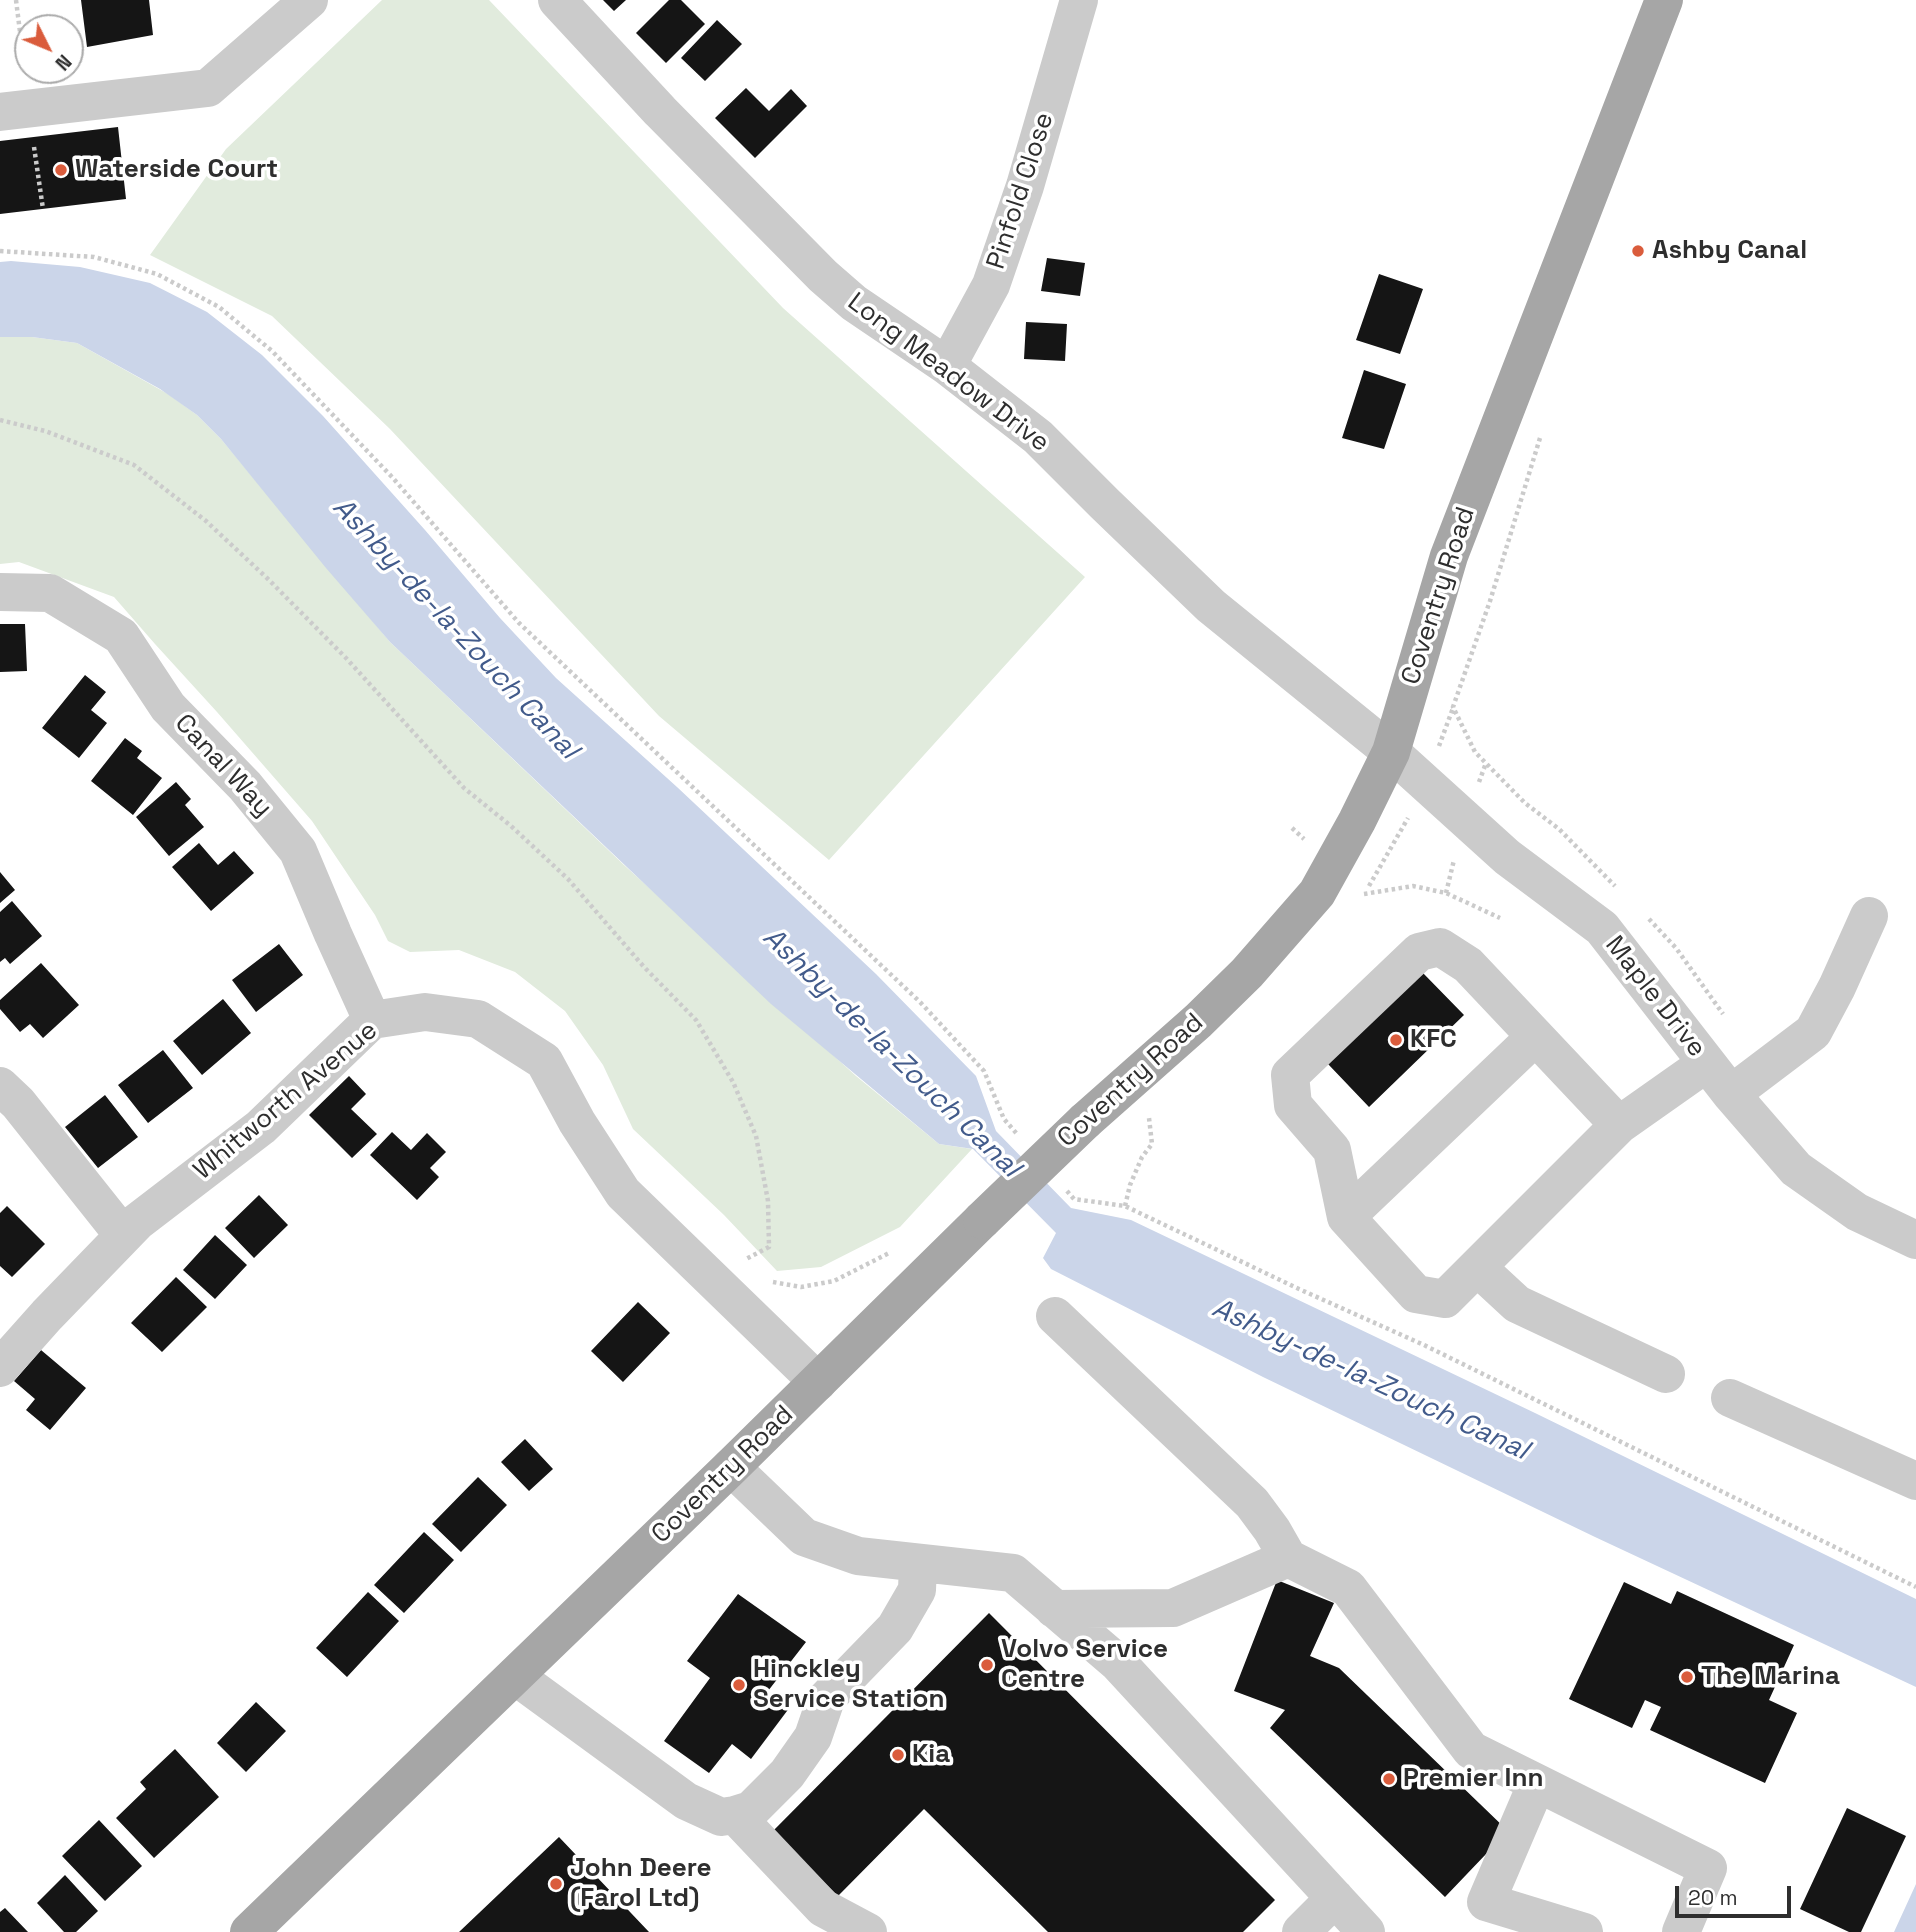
<!DOCTYPE html>
<style>
body{margin:0}
#map{position:relative;width:1916px;height:1932px;overflow:hidden;background:#fff;font-family:"Space Grotesk",sans-serif}
canvas{display:block}
.north{position:absolute;left:14px;top:14px;width:70px;height:70px;box-sizing:border-box;background:#fff;border:2px solid #ababab;border-radius:50%;rotate:133deg;font-size:19px;font-weight:700;line-height:28px;text-align:center;color:#2e2e2e}
.north::after{content:'';display:block;margin:auto;width:24px;height:32px;background:#da5c3c;clip-path:polygon(50% 0,100% 100%,50% 72%,0 100%)}
.scale{position:absolute;left:1675px;top:1886px;width:116px;height:32px;box-sizing:border-box;border:4px solid #2e2e2e;border-top:0;padding-left:9px;font-size:21px;line-height:24px;white-space:nowrap;color:#2e2e2e;-webkit-text-stroke:5px #fff;paint-order:stroke}
</style>
<div id="map">
<canvas width="1916" height="1932"></canvas>
<div class="north">N</div>
<div class="scale">20 m</div>
</div>
<script>
const ctx = document.querySelector('canvas').getContext('2d');
ctx.lineJoin = 'round';
function fill(path, color) { ctx.fillStyle = color; ctx.fill(path, 'evenodd'); }
const shape = rows => new Path2D(rows.map(r => 'M' + r).join(''));
function trace(path, color, width, dash) { ctx.strokeStyle = color; ctx.lineWidth = width; ctx.lineCap = dash ? 'butt' : 'round'; ctx.setLineDash(dash || []); ctx.stroke(path); }
function label(font, color, halo, rows, align = 'center') {
  ctx.font = font + ' "Space Grotesk",sans-serif'; ctx.lineWidth = 7; ctx.setLineDash([]); ctx.textBaseline = 'middle'; ctx.strokeStyle = halo; ctx.fillStyle = color; for (const [text, x, y, turn = 0] of rows) {
    ctx.save(); ctx.translate(x, y); ctx.rotate((+turn || 0) * Math.PI / 180); ctx.textAlign = isNaN(turn) ? turn : align; if (halo) ctx.strokeText(text, 0, 0); ctx.fillText(text, 0, 0); ctx.restore();
  }
}
const green = shape([
 [382,0,489,0,783,308,1085,577,829,860,659,716,390,429,272,316,150,255,226,149],
 [0,337,32,337,77,343,168,394,197,415,221,439,390,642,624,865,856,1076,939,1144,972,1149,900,1227,821,1267,777,1271,724,1215,633,1129,603,1065,565,1011,515,972,459,950,410,952,388,941,375,915,312,821,217,712,155,644,114,597,19,562,0,564]
]);
const water = shape([
 [11,261,80,267,150,283,207,312,262,355,323,416,425,530,500,618,556,678,677,787,876,974,976,1076,996,1131,1071,1208,1131,1220,1535,1413,1916,1599,1916,1687,1595,1537,1263,1377,1051,1269,1043,1258,1056,1233,973,1149,939,1144,771,1004,390,642,326,568,221,439,197,415,160,389,77,343,32,337,0,337,0,262],
 [1916,1884,1916,1932,1894,1932]
]);
const building = shape([
 [81,0,149,0,153,35,87,47],
 [603,0,626,0,614,11],
 [669,0,681,0,705,24,666,63,636,33],
 [717,20,742,44,705,81,681,58],
 [746,88,769,111,791,89,807,106,755,158,715,118],
 [118,127,126,199,0,214,0,141],
 [1047,258,1085,263,1080,296,1041,291],
 [1379,274,1423,289,1400,354,1356,340],
 [1026,322,1067,324,1065,361,1024,359],
 [1364,370,1406,384,1384,449,1342,438],
 [0,624,25,624,27,671,0,672],
 [85,675,106,692,91,710,107,723,79,758,42,728],
 [125,738,142,751,137,758,162,778,133,815,91,781],
 [176,782,191,799,185,805,204,827,169,856,136,817],
 [199,843,218,865,234,851,254,873,211,911,172,867],
 [0,872,15,890,0,903],
 [12,901,42,936,10,964,5,958,0,962,0,912],
 [279,944,303,975,256,1012,232,980],
 [41,963,79,1005,43,1038,30,1024,20,1032,0,1009,0,1000],
 [1423,973,1464,1015,1369,1107,1328,1064],
 [223,999,251,1033,202,1075,173,1041],
 [163,1050,193,1088,148,1123,118,1085],
 [349,1076,366,1094,351,1109,377,1134,352,1158,309,1115],
 [105,1095,138,1137,98,1168,65,1127],
 [392,1132,411,1150,427,1133,446,1152,430,1168,439,1177,417,1200,370,1155],
 [259,1195,288,1225,254,1258,225,1228],
 [7,1206,45,1244,12,1277,0,1266,0,1213],
 [215,1235,247,1265,215,1299,183,1270],
 [176,1277,207,1307,162,1352,131,1323],
 [638,1302,670,1333,623,1382,591,1351],
 [41,1350,86,1388,50,1430,26,1410,35,1399,14,1381],
 [525,1439,553,1469,529,1491,501,1462],
 [478,1477,507,1505,461,1552,432,1524],
 [424,1532,454,1560,404,1613,374,1585],
 [1277,1580,1334,1603,1310,1656,1339,1668,1508,1831,1445,1897,1270,1728,1285,1710,1234,1691],
 [1624,1582,1671,1604,1677,1591,1794,1645,1769,1700,1797,1713,1765,1783,1650,1730,1661,1707,1645,1700,1632,1728,1569,1699],
 [368,1592,399,1621,347,1677,316,1648],
 [738,1594,806,1642,768,1691,790,1707,751,1759,732,1744,709,1773,664,1741,710,1678,687,1661],
 [989,1613,1275,1900,1243,1932,1048,1932,924,1809,838,1896,772,1832],
 [256,1702,286,1731,246,1772,217,1743],
 [175,1749,219,1797,154,1858,116,1818,146,1789,140,1782],
 [1847,1808,1906,1836,1861,1932,1849,1932,1800,1909],
 [99,1820,142,1866,105,1901,62,1856],
 [559,1837,649,1932,459,1932],
 [65,1875,98,1911,76,1932,64,1932,37,1903],
 [5,1908,28,1932,0,1932,0,1912]
]);
const path = shape([
 [16,0,25,72],
 [34,147,43,209],
 [0,251,94,257,157,274,219,307,272,351,392,477,519,623,920,1002,984,1071,1004,1119,1017,1134],
 [0,420,45,431,134,465,206,521,268,579,346,658,464,788,511,826,568,879,644,967,696,1020,733,1082,756,1136,768,1201,769,1247,746,1259],
 [1540,438,1490,601,1453,707,1475,752,1525,803,1559,829,1615,886],
 [1439,746,1453,708],
 [1479,782,1486,763],
 [1292,828,1304,839],
 [1369,886,1408,818],
 [1446,893,1454,860],
 [1364,894,1413,886,1446,893,1500,918],
 [1649,919,1676,948,1723,1014],
 [1067,1191,1074,1199,1125,1206,1299,1289,1424,1345,1916,1587],
 [1125,1206,1130,1185,1142,1157,1152,1144,1149,1118],
 [773,1282,801,1287,834,1281,889,1253]
]);
const minor = shape([
 [557,0,660,111,823,276,854,303,947,366,1038,437,1105,504,1211,606,1391,752,1507,857,1602,928,1731,1094,1796,1169,1857,1212,1916,1240],
 [0,112,208,88,309,0],
 [947,366,991,285,1025,186,1079,0],
 [0,592,50,593,121,636,168,707,245,786,298,851,333,934,372,1020],
 [0,1086,18,1103,123,1235],
 [1731,1094,1813,1032,1837,987,1869,916],
 [1619,1125,1468,965,1440,947,1419,952,1290,1075,1293,1105,1332,1150,1346,1217,1416,1294,1445,1299,1619,1125,1707,1063],
 [1346,1217,1535,1037],
 [1477,1267,1517,1304,1666,1374],
 [1055,1316,1252,1503,1272,1530,1288,1558],
 [0,1368,47,1315,137,1222,261,1127,372,1020,425,1012,478,1019,544,1061,577,1122,623,1193,818,1382],
 [1730,1398,1916,1481],
 [731,1467,804,1537,858,1556,1013,1573,1118,1663,1366,1932],
 [1054,1609,1173,1608,1288,1558,1348,1588,1471,1750,1708,1868,1681,1932],
 [515,1676,686,1801,721,1817,735,1815,751,1810,787,1774,813,1737,826,1699,895,1628,917,1590,918,1563],
 [1537,1783,1486,1902,1584,1932],
 [735,1815,823,1908,868,1932],
 [1301,1932,1335,1898]
]);
const major = shape([
 [1085,1121,1198,1021,1247,973,1317,893,1357,821,1391,752,1449,556,1664,0],
 [249,1932,731,1467,982,1220]
]);
const majorBridge = shape([
 [982,1220,1085,1121]
]);
const markers = [
 [61,170,7,"#da5c3c"],
 [1638,251,7,"#da5c3c"],
 [1396,1040,7,"#da5c3c"],
 [987,1665,7,"#da5c3c"],
 [1687,1677,7,"#da5c3c"],
 [739,1685,7,"#da5c3c"],
 [898,1755,7,"#da5c3c"],
 [1389,1779,7,"#da5c3c"],
 [556,1884,7,"#da5c3c"]
];
const poiNames = [
 ["Waterside Court",75,170],
 ["Ashby Canal",1652,251],
 ["KFC",1410,1040],
 ["Volvo Service",1001,1650],
 ["Centre",1001,1680],
 ["Hinckley",753,1670],
 ["Service Station",753,1700],
 ["The Marina",1701,1677],
 ["Kia",912,1755],
 ["Premier Inn",1403,1779],
 ["John Deere",570,1869],
 ["(Farol Ltd)",570,1899]
];
const streetNames = [
 ["Pinfold Close",1021,191,-72],
 ["Long Meadow Drive",948,373,37],
 ["Coventry Road",1439,596,-72],
 ["Canal Way",223,766,47],
 ["Maple Drive",1655,997,52],
 ["Coventry Road",1131,1081,-42],
 ["Whitworth Avenue",286,1101,-40],
 ["Coventry Road",723,1475,-44]
];
const waterNames = [
 ["Ashby-de-la-Zouch Canal",455,629,47],
 ["Ashby-de-la-Zouch Canal",891,1053,44],
 ["Ashby-de-la-Zouch Canal",1370,1380,25]
];
fill(green, '#e1ebdd');
fill(water, '#cbd5e9');
fill(building, '#151515');
trace(path, '#cbcbcb', 4.5, [3.5, 3.5]);
trace(minor, '#cbcbcb', 38);
trace(major, '#a6a6a6', 38);
trace(majorBridge, '#a6a6a6', 38);
for (const [x, y, r, color] of markers) { const dot = new Path2D(); dot.arc(x, y, r, 0, 2 * Math.PI); ctx.fillStyle = color; ctx.fill(dot); trace(dot, '#fff', 2.5); }
label('bold 26px', '#2e2e2e', '#fff', poiNames, 'left');
label('26px', '#2e2e2e', '#fff', streetNames);
label('italic 28px', '#425b8b', '#fff', waterNames);
</script>
